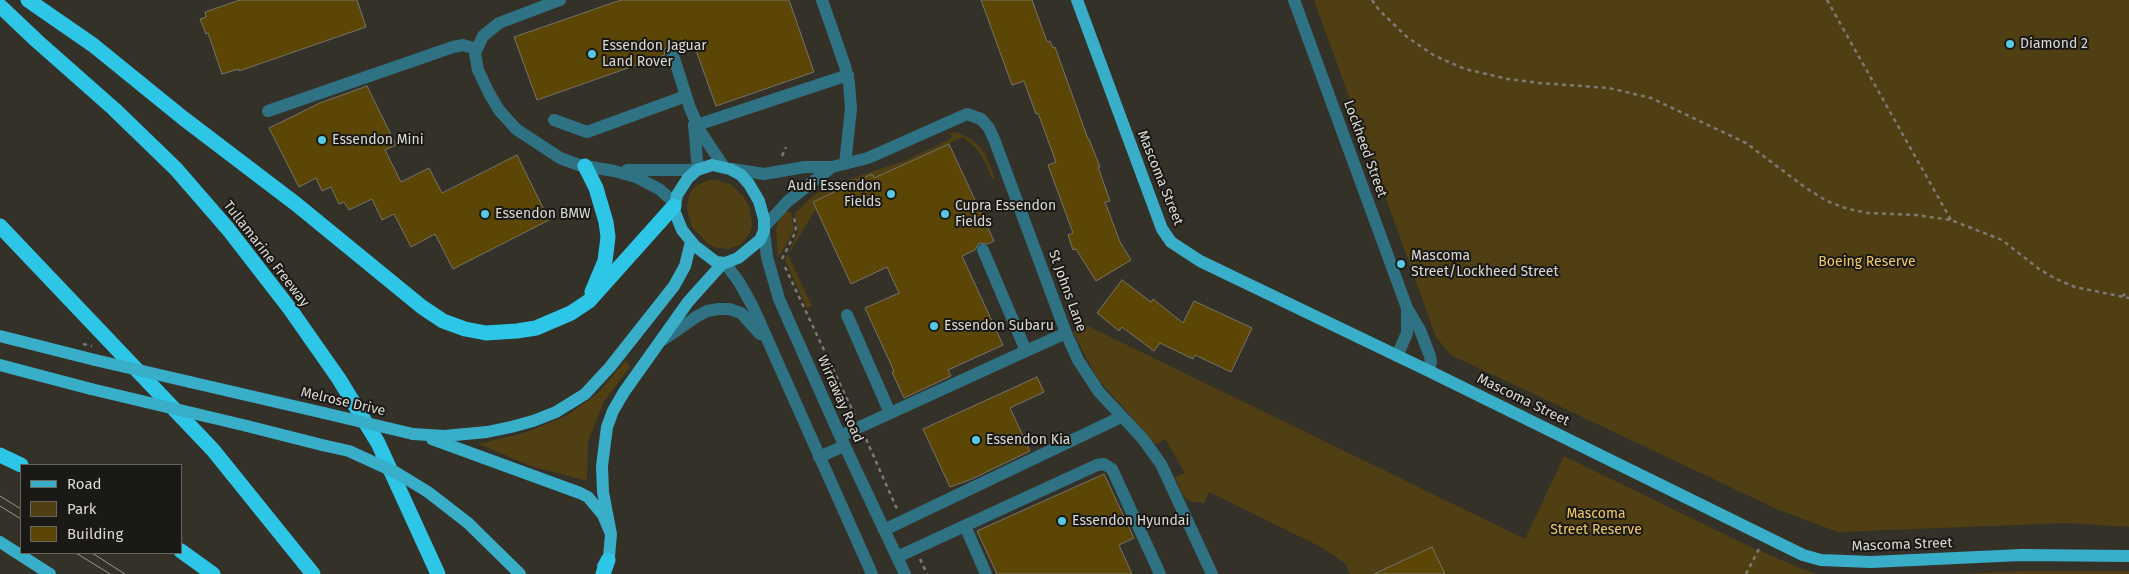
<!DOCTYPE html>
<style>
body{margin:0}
#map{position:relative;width:2129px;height:574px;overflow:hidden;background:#343128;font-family:"Fira Sans",sans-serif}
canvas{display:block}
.legend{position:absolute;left:20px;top:464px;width:162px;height:90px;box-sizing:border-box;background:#1a1915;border:1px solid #686661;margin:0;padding:6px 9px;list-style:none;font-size:15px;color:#dcdad4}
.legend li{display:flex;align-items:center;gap:10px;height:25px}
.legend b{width:25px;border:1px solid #686661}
</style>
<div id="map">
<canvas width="2129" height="574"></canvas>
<ul class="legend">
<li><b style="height:6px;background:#38aec9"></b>Road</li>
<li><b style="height:14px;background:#4f3f13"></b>Park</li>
<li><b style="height:14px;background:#5b4606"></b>Building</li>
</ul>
</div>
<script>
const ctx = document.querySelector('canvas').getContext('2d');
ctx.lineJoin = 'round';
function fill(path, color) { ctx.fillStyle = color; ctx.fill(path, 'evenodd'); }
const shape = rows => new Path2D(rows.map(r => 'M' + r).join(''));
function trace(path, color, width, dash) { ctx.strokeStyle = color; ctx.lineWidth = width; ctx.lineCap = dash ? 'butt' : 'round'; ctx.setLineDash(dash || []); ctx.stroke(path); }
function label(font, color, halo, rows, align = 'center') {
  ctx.font = font + ' "Fira Sans",sans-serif'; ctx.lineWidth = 4; ctx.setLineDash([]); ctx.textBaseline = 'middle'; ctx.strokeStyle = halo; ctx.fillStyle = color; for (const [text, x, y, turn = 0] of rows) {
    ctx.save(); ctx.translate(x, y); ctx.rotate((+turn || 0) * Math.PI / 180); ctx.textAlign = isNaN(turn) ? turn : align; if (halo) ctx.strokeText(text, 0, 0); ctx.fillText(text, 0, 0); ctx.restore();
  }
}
const green = shape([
 [1314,0,2129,0,2129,527,2067,523,1838,532,1779,510,1451,355,1436,337],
 [956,132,971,139,980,147,985,154,995,178,992,179,985,162,976,148,963,137,874,178,872,175,813,202,816,209,788,255,812,306,807,308,785,260,798,232,795,213,814,195,829,186,907,160,952,138,950,133],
 [709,180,716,180,730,184,744,197,749,206,752,224,750,233,740,245,728,249,718,248,708,244,692,227,687,209,688,199,691,191,697,185],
 [786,211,791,212,794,231,778,258,776,230,778,222],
 [1086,325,1525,539,1564,456,1755,549,1815,574,1350,574,1345,563,1321,547,1209,492,1204,503,1190,501,1184,497,1175,477,1185,473,1165,439,1156,445,1097,378,1073,332],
 [626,360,630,367,604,401,588,442,587,481,531,466,479,444,527,432,568,415,599,392],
 [2021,571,2129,571,2129,574,1958,574]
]);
const building = shape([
 [240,0,357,0,366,27,239,71,239,69,222,74,208,33,206,34,200,19,206,17,205,12,240,0],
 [621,0,789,0,814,72,716,106,693,42,679,48,674,44,670,44,664,50,665,55,537,100,514,37,621,0],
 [981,0,1032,0,1047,42,1050,41,1053,48,1055,47,1088,139,1089,139,1100,167,1098,167,1110,201,1105,202,1120,242,1131,260,1096,281,1076,249,1073,250,1068,235,1073,233,1048,165,1056,162,1038,113,1036,114,1024,81,1012,85,981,0],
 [367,86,396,145,385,150,401,182,429,168,442,193,517,155,549,220,453,269,435,234,411,247,394,214,382,220,372,199,349,210,344,202,339,204,331,187,322,191,316,178,299,187,269,128,320,103,367,86],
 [949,144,994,241,988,244,979,243,975,250,962,256,1003,345,948,370,951,376,904,398,892,372,894,371,865,308,899,293,887,267,851,284,813,202,872,174,874,178,949,144],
 [1122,280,1151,302,1153,299,1183,323,1194,301,1252,328,1231,372,1195,355,1193,359,1160,343,1154,351,1122,327,1119,331,1097,313,1122,280],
 [1037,377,1044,392,1010,408,1030,451,972,479,950,487,923,429,1037,377],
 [1104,474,1134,538,1119,545,1132,574,997,574,977,531,1104,474],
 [1432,547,1445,574,1374,574,1432,547]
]);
const path = shape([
 [1372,0,1379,10,1407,37,1435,56,1465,69,1508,79,1539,83,1609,88,1651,98,1746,143,1806,188,1827,201,1845,208,1867,213,1916,215,1951,220,2002,240,2039,269,2056,279,2075,287,2129,298],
 [1827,0,1951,220],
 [782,156,786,147],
 [782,259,796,231,794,216],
 [785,267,855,416],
 [2122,296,2129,292],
 [866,439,897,509],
 [920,559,927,574],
 [1746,574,1759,549]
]);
const minor = shape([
 [560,0,499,23,483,36,475,53,478,70,489,93,499,110,516,129,560,158,579,165,614,171,636,177,659,189,674,202],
 [822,0,845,66,849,83,851,109,845,164],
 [1294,0,1407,308,1420,330,1430,356,1431,362,1429,371],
 [672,52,690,108,700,131,724,167],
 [268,111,453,47,463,45,476,49],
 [554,120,587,132,686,96],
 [694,125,698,170],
 [694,126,848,75],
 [732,169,764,174,805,167,832,167,868,158,967,114,981,119,989,128,994,139,1066,333,1078,360,1099,392,1143,439,1161,464,1212,574],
 [627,170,697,170],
 [764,227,788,201,832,167],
 [764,231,767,257,779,299,840,436,905,574],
 [725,263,739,282,752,305,872,574],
 [847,315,890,413],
 [664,339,696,317,707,311,719,309,729,309,741,313,760,334],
 [1026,351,1066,333],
 [1397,356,1407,333,1407,308],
 [840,436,1026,351,983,250],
 [819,457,844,446],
 [965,526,986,574],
 [884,530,1121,417],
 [897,557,1097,465,1104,464,1112,469,1160,574]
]);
const major = shape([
 [1077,0,1162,229,1171,242,1200,261,1429,371,1803,555,1821,560,1871,562,2021,555,2129,556],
 [712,165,730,169,741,175,749,184,759,201,764,219,764,231,760,240,738,258,725,263,716,262,695,246,682,230,674,210,677,195,688,178,697,170,712,165],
 [0,336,95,360],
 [0,365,91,389],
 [190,382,324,413],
 [247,426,322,445],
 [413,434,444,436,487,432,511,427,533,421,556,412,585,394,610,367,674,286,685,266,691,242],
 [432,439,580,493,588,497,603,515,611,534,609,557,603,566],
 [468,523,520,574],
 [611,534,603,492,602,466,607,427,613,411,624,392,688,302,723,263],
 [0,542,50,574]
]);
const highway = shape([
 [28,0,93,45,183,118,296,204,422,307,443,321,465,329,486,333,517,331,536,328,571,313,589,301,674,206],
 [0,6,37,41,114,109,176,169,228,229,290,309,339,379,378,443,438,574],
 [585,166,596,188,606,222,608,237,605,261,592,292],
 [0,226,213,450,313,574],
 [0,455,21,465],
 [181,551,213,574],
 [603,574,608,560]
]);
const tram = shape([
 [0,496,21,509],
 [0,506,21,519],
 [76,553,110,574],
 [92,553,125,574]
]);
const pathBridge = shape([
 [83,344,92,346]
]);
const majorBridge = shape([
 [95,360,190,382],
 [91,389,247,426],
 [324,413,413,434],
 [322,445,349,451,397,473,428,492,468,523]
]);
const markers = [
 [2010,44,5,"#59c8e4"],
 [592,54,5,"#59c8e4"],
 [322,140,5,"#59c8e4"],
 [891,194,5,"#59c8e4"],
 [485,214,5,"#59c8e4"],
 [945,214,5,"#59c8e4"],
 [1401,264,5,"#59c8e4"],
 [934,326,5,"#59c8e4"],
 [976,440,5,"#59c8e4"],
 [1062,521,5,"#59c8e4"]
];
const poiNames = [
 ["Diamond 2",2020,44],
 ["Essendon Jaguar",602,46],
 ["Land Rover",602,62],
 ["Essendon Mini",332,140],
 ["Audi Essendon",881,186,"right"],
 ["Fields",881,202,"right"],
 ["Cupra Essendon",955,206],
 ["Fields",955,222],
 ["Essendon BMW",495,214],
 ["Mascoma",1411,256],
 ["Street/Lockheed Street",1411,272],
 ["Essendon Subaru",944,326],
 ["Essendon Kia",986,440],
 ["Essendon Hyundai",1072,521]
];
const streetNames = [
 ["Lockheed Street",1365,149,70],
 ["Mascoma Street",1160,178,68],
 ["Tullamarine Freeway",266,254,52],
 ["St Johns Lane",1067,291,70],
 ["Wirraway Road",840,399,66],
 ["Mascoma Street",1523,400,26],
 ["Melrose Drive",343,402,13],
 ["Mascoma Street",1902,545,-2]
];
const parkNames = [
 ["Boeing Reserve",1867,262],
 ["Mascoma",1596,514],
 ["Street Reserve",1596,530]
];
fill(green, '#4f3f13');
fill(building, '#5b4606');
trace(building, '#77736a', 1);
trace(path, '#7d7a73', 2.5, [4, 4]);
trace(minor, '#2f7283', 12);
trace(major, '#38aec9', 12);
trace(highway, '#2dc6e7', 15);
trace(tram, '#9a9891', 1);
trace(pathBridge, '#7d7a73', 2.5, [4, 4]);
trace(majorBridge, '#38aec9', 12);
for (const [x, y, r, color] of markers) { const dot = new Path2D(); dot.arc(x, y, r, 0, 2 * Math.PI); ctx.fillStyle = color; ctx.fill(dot); trace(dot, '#1a1915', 2); }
label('14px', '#dcdad4', '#1a1915', poiNames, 'left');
label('14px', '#dcdad4', '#1a1915', streetNames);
label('14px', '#f2ca62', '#1a1915', parkNames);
</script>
